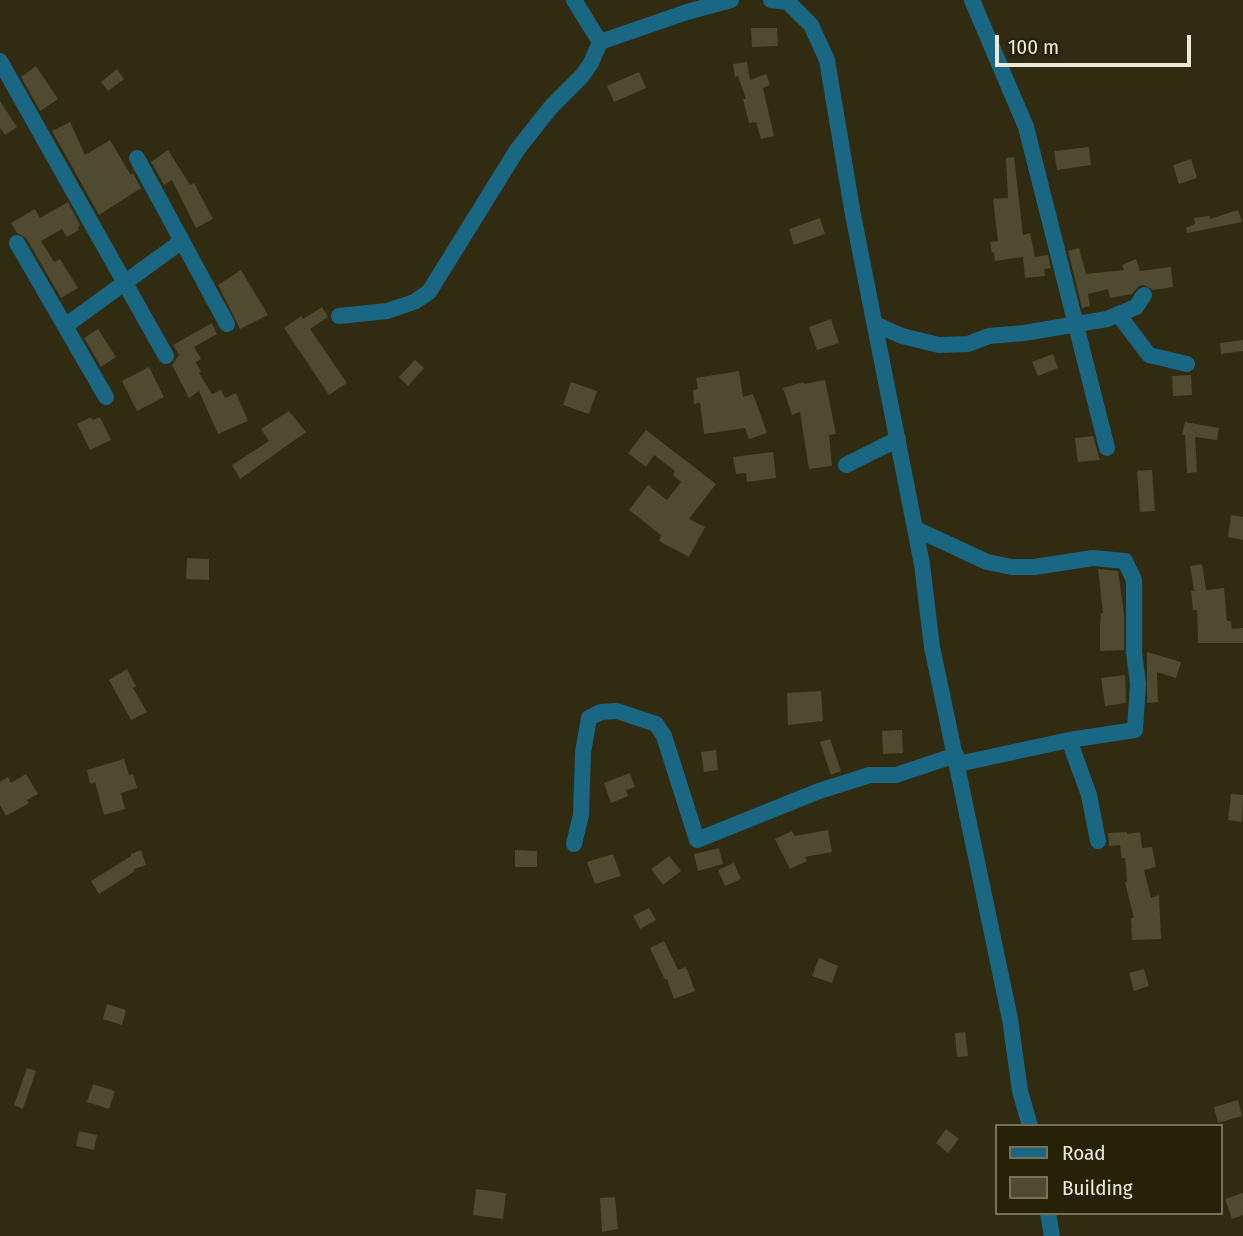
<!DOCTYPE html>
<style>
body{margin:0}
#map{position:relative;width:1243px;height:1236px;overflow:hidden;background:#312b11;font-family:"Fira Sans Condensed",sans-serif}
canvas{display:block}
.legend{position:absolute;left:995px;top:1124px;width:228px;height:91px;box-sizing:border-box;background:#272107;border:2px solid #75715b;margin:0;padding:9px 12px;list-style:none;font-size:21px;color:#ebe8d9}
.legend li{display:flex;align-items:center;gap:14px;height:35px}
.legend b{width:35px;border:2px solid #75715b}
.scale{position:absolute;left:995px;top:35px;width:196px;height:32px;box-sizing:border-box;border:4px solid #ebe8d9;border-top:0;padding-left:9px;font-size:21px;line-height:24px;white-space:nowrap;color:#ebe8d9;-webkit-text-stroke:5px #272107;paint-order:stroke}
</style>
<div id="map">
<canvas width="1243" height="1236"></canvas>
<ul class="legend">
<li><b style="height:9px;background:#1a6784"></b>Road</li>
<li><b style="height:19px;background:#504a30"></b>Building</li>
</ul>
<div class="scale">100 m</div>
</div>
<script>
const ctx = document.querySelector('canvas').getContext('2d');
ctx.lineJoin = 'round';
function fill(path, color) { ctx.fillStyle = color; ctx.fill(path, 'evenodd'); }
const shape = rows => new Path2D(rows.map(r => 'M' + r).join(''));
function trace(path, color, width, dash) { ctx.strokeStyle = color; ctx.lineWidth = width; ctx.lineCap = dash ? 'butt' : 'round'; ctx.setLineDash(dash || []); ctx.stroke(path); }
const building = shape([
 [751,28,777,28,778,46,752,47],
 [747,62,750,80,766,74,770,85,763,88,774,136,761,139,756,122,749,123,743,99,746,99,738,76,735,77,733,64],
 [36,66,58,99,40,111,21,77],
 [117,69,124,79,108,91,101,82],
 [639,72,646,88,614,102,607,86],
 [0,101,17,127,5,135,0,128],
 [70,122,85,155,110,140,127,169,131,175,133,173,141,188,99,215,52,131],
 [1089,147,1091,165,1057,170,1054,151],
 [168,150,190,185,194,183,213,219,196,228,172,180,164,185,151,162],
 [1014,157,1023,235,1030,233,1035,257,1048,255,1051,268,1044,269,1045,276,1025,278,1023,257,995,261,994,252,992,253,990,242,998,241,993,199,1008,198,1006,158],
 [1191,159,1197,178,1179,184,1173,165],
 [68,202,80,225,78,227,79,230,67,237,62,229,41,241,54,262,60,259,78,288,61,298,26,238,17,233,11,223,35,209,40,218],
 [1238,210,1242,222,1187,233,1186,228,1195,224,1194,218,1210,216,1210,219],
 [820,218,825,234,794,245,789,229],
 [1079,248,1086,274,1124,270,1122,265,1136,259,1140,271,1171,267,1173,287,1153,290,1144,285,1139,286,1132,294,1110,298,1108,289,1088,294,1090,306,1082,308,1068,251],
 [241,270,268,315,240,329,218,285],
 [322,307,328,317,310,329,347,383,329,395,284,328,301,316,303,319],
 [831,319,839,343,817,350,809,327],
 [212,323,217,334,194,347,201,359,196,362,201,372,199,373,212,394,221,390,225,398,236,393,248,421,218,434,199,391,189,398,172,365,179,355,173,345],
 [98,329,116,357,101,367,84,338],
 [1243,340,1243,351,1221,354,1220,343],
 [1053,354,1058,368,1038,376,1032,362],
 [415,360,424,368,408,386,399,377],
 [149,367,164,397,137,411,122,381],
 [739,371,743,397,753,394,767,433,749,439,745,428,704,434,700,403,694,404,693,390,698,389,696,378],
 [1191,375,1192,395,1173,396,1172,376],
 [825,380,836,434,829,435,832,466,809,469,800,412,792,415,783,388,804,382,804,384],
 [571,382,597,391,589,414,563,405],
 [289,411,306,432,240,479,232,465,269,441,261,429],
 [91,417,93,420,100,417,111,440,90,450,77,424],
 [1185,422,1219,428,1217,440,1195,437,1197,472,1187,473,1185,435,1182,435],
 [646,430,716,484,689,519,705,527,689,557,659,541,661,535,629,510,648,485,667,500,681,482,673,475,675,471,654,455,646,467,628,453],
 [1093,436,1100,460,1078,462,1075,438],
 [773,452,776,478,747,482,746,473,736,474,733,457],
 [1152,470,1155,511,1140,512,1137,471],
 [1231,515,1243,517,1243,540,1228,537],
 [187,558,209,559,209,580,186,579],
 [1202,564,1206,590,1224,588,1227,621,1231,621,1232,629,1243,628,1243,643,1198,643,1197,610,1193,610,1191,591,1194,591,1190,566],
 [1098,569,1118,571,1124,613,1124,650,1100,651,1100,627,1101,613,1103,613],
 [1147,652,1181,662,1176,678,1157,672,1158,702,1147,703],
 [127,669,136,686,133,688,147,712,131,720,109,680],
 [1125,675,1126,703,1105,706,1101,678],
 [821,691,823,721,788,725,787,693],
 [902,730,903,753,883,754,882,731],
 [830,739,841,771,831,775,820,742],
 [716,750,718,770,704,772,701,752],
 [124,759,129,775,133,774,137,788,121,793,125,809,104,815,95,782,90,784,87,770],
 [630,773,635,787,626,790,628,796,611,803,604,783],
 [26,774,38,794,27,800,29,803,6,816,0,805,0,782,8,777,11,783],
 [1231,794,1243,795,1242,822,1228,820],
 [828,830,832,852,805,857,807,861,790,869,775,839,792,831,795,836],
 [1127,832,1127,834,1140,832,1142,848,1152,847,1156,867,1144,870,1151,898,1159,895,1161,939,1132,940,1131,918,1134,918,1125,882,1127,882,1125,858,1122,858,1120,845,1109,846,1108,833],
 [719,848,723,864,698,871,694,854],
 [141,850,146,865,134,869,135,871,99,894,91,881,131,856,131,854],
 [515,850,537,851,537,867,515,867],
 [613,854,621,876,595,884,587,862],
 [669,856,681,871,663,885,651,869],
 [734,863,741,879,725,886,718,870],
 [649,908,656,920,640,929,633,916],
 [664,941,678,970,686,967,695,991,674,999,667,979,665,980,650,948],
 [819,958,838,966,832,983,812,976],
 [1144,969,1149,986,1134,991,1129,973],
 [107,1004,126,1010,122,1025,103,1019],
 [965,1032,968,1056,957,1057,955,1033],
 [27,1068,36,1071,23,1109,14,1105],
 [93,1084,115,1091,109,1109,87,1102],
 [1238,1100,1242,1116,1218,1123,1214,1107],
 [946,1129,959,1139,948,1153,936,1143],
 [79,1131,97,1135,94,1150,76,1146],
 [476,1189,506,1193,503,1219,473,1215],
 [1243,1193,1243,1215,1232,1219,1225,1199],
 [615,1197,618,1229,602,1232,600,1198]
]);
const minor = shape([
 [574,0,600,42],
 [771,0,788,2,811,25,827,60,853,215,922,564,932,647,1010,1019,1020,1091,1030,1126],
 [972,0,1026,127,1107,448],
 [0,61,166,356],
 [137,158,227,324],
 [17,243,106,397],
 [1118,314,1149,355,1187,364],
 [339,316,387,311,414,302,429,292,517,150,551,107,582,76,591,63,600,42,687,12,731,0],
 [875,324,902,336,939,345,968,344,989,336,1024,333,1107,319,1136,307,1144,295],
 [65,326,182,241],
 [846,465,898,439],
 [916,529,987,562,1012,567,1034,567,1093,558,1125,561,1134,580,1134,652,1138,684,1135,730,1069,740,958,764],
 [1069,740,1089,795,1098,841],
 [574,844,581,815,583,752,589,718,601,712,617,711,656,724,664,736,697,840,819,791,870,775,896,775,956,755],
 [1048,1213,1052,1236]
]);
fill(building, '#504a30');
trace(minor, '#1a6784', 16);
</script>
